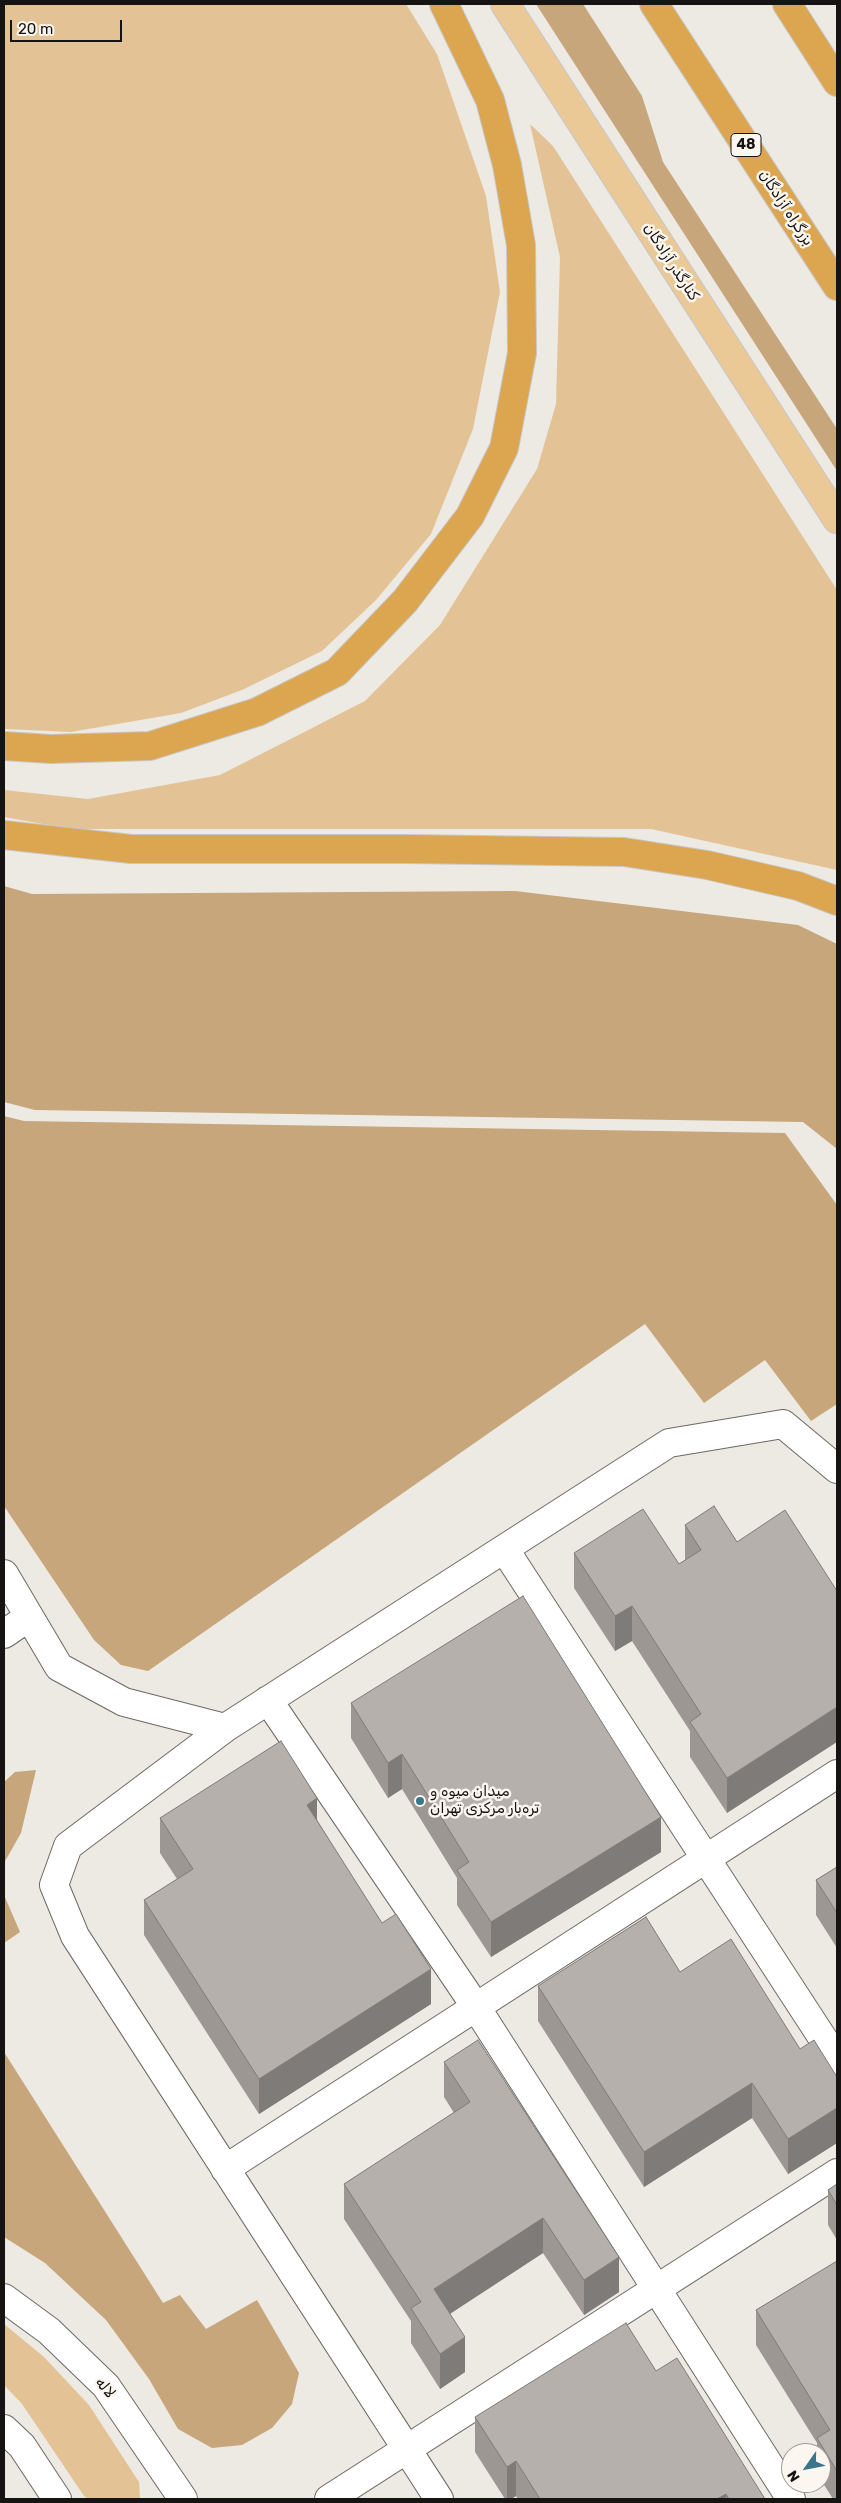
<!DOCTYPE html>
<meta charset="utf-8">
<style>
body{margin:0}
#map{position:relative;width:841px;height:2503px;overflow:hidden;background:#ede9e3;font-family:Rubik,sans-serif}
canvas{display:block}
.frame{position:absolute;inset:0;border:5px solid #161412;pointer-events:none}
.north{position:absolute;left:781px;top:2443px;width:50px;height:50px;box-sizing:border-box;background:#fbf6f0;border:1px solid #9f9c97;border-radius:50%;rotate:237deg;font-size:14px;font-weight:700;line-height:20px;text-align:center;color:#161412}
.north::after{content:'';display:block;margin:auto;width:18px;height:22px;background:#39758c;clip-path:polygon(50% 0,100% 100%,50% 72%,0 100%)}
.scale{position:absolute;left:10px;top:20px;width:112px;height:22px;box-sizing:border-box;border:2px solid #161412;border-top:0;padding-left:6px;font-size:15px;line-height:18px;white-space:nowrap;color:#161412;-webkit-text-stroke:4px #fbf6f0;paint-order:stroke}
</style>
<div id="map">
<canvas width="841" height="2503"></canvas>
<div class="frame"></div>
<div class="north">N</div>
<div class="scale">20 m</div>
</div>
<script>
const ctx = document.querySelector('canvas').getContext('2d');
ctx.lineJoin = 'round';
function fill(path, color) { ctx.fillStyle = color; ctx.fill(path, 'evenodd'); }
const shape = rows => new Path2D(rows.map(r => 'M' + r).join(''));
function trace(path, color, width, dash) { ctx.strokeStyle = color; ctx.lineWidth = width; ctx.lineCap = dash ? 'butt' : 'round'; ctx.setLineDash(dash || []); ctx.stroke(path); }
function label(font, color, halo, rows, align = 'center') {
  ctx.font = font + ' Rubik,"Noto Naskh Arabic",sans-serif'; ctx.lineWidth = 5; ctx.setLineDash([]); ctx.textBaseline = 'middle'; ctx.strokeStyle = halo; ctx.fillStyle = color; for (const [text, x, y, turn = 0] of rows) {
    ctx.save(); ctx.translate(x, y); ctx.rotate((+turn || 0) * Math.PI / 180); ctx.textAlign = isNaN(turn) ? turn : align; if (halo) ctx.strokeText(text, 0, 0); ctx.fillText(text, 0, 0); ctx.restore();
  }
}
const green = shape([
 [4,4,406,4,437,54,486,196,500,292,473,429,431,534,376,600,322,651,242,690,181,713,71,732,4,729],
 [530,124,553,146,837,590,837,870,651,829,70,829,4,817,4,790,88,799,220,775,365,701,440,625,537,469,556,404,560,257],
 [4,2324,44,2357,89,2405,139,2482,140,2499,88,2499,84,2496,22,2404,4,2385]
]);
const forest = shape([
 [536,4,583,4,642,96,663,162,837,429,837,471],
 [4,886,32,894,515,891,798,925,837,944,837,1149,803,1122,35,1110,4,1102],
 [4,1116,24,1121,785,1133,837,1205,837,1404,811,1421,765,1360,704,1403,645,1324,148,1671,121,1665,94,1640,4,1506],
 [36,1770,21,1833,4,1863,4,1782,15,1772],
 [4,1895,20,1932,4,1943],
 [4,2052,163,2303,180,2295,206,2329,257,2300,299,2373,292,2404,272,2428,242,2445,212,2448,178,2429,149,2379,106,2320,45,2263,4,2237]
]);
const minor = shape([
 [505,1550,837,2060],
 [4,1574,59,1667,124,1702,225,1728],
 [4,1634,29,1617],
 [268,1700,476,2007,791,2499],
 [225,2169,837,1774],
 [4,2298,49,2331,106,2386,183,2499],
 [4,2429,22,2446,57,2499],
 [329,2499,837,2173],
 [439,2499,75,1936,54,1885,68,1846,225,1728,669,1443,783,1424,837,1469]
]);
const major = shape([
 [505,4,837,519]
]);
const highway = shape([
 [654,4,837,286],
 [787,4,837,82],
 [4,746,51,749,150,746,257,712,337,672,405,601,470,516,504,448,522,353,521,245,507,165,490,100,444,4],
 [4,835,131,849,407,849,624,852,707,865,798,886,837,901]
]);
const wall = shape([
 [685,1525,737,1542,727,1813,690,1757,690,1731,632,1641,615,1651,574,1588,574,1553,679,1564,685,1560],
 [351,1703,661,1852,491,1957,457,1905,457,1878,402,1789,388,1798,351,1738],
 [160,1818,317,1820,431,2004,259,2114,144,1935,144,1900,177,1879,160,1853],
 [837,1867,837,1948,816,1915,816,1880],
 [680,1972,800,2049,837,2077,837,2143,788,2174,752,2118,644,2187,538,2021,538,1986],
 [444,2062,619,2292,584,2315,543,2253,450,2314,465,2372,440,2389,411,2343,411,2321,344,2219,344,2184,454,2113,444,2097],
 [837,2184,837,2240,828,2225,828,2190],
 [837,2261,837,2499,833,2499,821,2480,821,2453,817,2453,817,2443,756,2345,756,2310],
 [656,2371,765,2499,518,2499,516,2496,511,2499,505,2499,475,2452,475,2417]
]);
const shadedWall = shape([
 [632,1606,632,1641,615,1651,615,1616],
 [837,1707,837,1742,727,1813,727,1778],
 [402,1754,402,1789,388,1798,388,1763],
 [317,1798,317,1833,307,1805],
 [661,1817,661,1852,491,1957,491,1922],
 [431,1969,431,2004,259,2114,259,2079],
 [752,2083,752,2118,644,2187,644,2152],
 [837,2108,837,2143,788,2174,788,2139],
 [543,2218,543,2253,434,2324,434,2289],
 [619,2257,619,2292,584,2315,584,2280],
 [465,2337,465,2372,440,2389,440,2354],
 [516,2461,516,2496,511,2499,507,2499,507,2467],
 [726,2494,726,2499,717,2499]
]);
const building = shape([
 [714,1506,737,1542,785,1510,837,1591,837,1707,727,1778,690,1722,701,1714,632,1606,615,1616,574,1553,643,1509,679,1564,701,1550,685,1525,714,1506],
 [523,1596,661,1817,491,1922,457,1870,469,1862,402,1754,388,1763,351,1703,523,1596],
 [281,1741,317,1798,307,1805,382,1923,396,1914,431,1969,259,2079,144,1900,193,1869,160,1818,281,1741],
 [837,1867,837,1913,816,1880,837,1867],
 [646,1917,680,1972,731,1939,800,2049,814,2040,837,2077,837,2108,788,2139,752,2083,644,2152,538,1986,646,1917],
 [478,2040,619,2257,584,2280,543,2218,434,2289,465,2337,440,2354,411,2308,421,2302,344,2184,470,2102,444,2062,478,2040],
 [837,2184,837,2205,828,2190,837,2184],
 [837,2261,837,2471,817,2438,830,2430,756,2310,837,2261],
 [626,2323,656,2371,677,2358,765,2499,729,2499,726,2494,717,2499,540,2499,516,2461,507,2467,475,2417,626,2323]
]);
const markers = [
 [420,1801,5,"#39758c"]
];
const shields = [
 [746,145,30]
];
const shieldNames = [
 ["48",746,145]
];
const streetNames = [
 ["بزرگراه آزادگان",786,208,57],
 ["کنارگذر آزادگان",671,262,57],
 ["لاله",105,2388,50]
];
const poiNames = [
 ["میدان میوه و",430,1792],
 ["تره‌بار مرکزی تهران",430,1809]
];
fill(green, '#e3c396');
fill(forest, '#c6a67a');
trace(minor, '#6d6964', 30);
trace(major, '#c7c7c6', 30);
trace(highway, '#c7c7c6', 30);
trace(minor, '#fff', 28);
trace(major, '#eac996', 28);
trace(highway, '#dca550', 28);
fill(wall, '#9c9793');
fill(shadedWall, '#7f7b78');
fill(building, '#b5b0ab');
trace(building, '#7f7b78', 1);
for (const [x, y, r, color] of markers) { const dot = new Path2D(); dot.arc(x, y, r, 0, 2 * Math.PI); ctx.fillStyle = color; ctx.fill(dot); trace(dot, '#fbf6f0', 2); }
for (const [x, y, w] of shields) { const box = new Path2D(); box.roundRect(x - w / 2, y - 11.5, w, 23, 4); ctx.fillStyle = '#fbf6f0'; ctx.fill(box); trace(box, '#161412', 1); }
label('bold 14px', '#161412', null, shieldNames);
label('15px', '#161412', '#fbf6f0', streetNames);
label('15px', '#161412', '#fbf6f0', poiNames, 'left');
</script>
